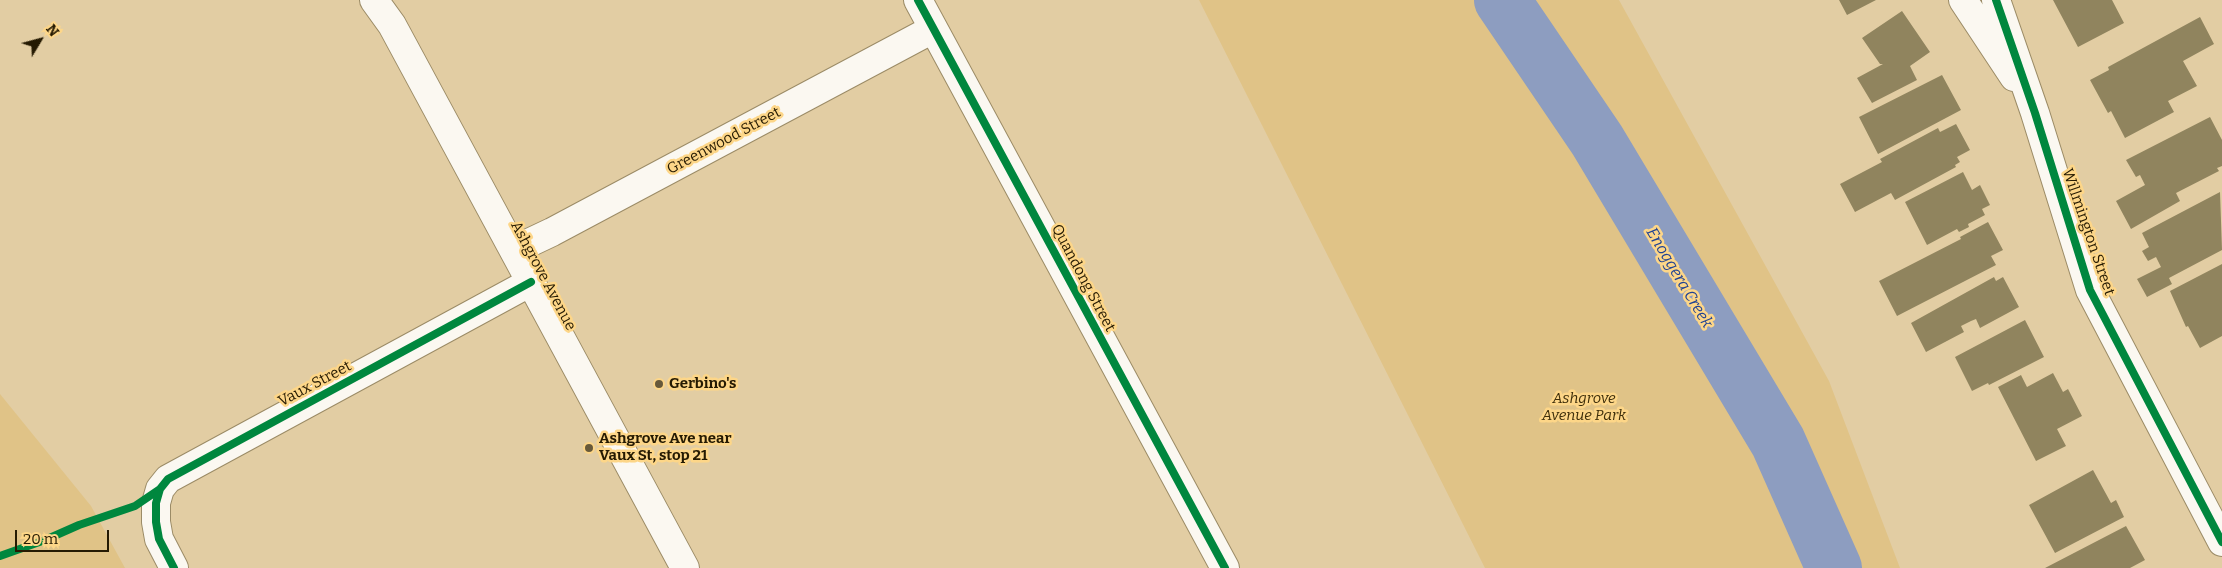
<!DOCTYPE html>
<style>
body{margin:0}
#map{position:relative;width:2222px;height:568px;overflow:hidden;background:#e2cda3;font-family:Bitter,serif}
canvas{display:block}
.north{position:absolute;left:15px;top:15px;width:50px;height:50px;-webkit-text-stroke:4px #fdd688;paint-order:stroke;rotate:53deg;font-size:14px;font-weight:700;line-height:20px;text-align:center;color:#251a02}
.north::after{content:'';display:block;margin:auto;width:18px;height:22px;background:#251a02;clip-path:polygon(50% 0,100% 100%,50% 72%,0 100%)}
.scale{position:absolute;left:15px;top:530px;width:94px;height:22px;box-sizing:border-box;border:2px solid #251a02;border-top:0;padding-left:6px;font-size:15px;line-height:18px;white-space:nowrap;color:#251a02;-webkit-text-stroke:4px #fdd688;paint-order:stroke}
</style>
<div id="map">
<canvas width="2222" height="568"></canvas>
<div class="north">N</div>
<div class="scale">20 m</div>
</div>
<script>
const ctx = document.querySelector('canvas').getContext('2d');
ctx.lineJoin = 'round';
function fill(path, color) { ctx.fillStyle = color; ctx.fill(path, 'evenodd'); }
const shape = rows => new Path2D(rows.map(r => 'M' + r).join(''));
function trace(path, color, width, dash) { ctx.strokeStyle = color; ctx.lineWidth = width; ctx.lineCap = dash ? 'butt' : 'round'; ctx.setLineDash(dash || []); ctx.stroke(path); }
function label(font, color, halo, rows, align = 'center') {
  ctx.font = font + ' Bitter,serif'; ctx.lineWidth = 5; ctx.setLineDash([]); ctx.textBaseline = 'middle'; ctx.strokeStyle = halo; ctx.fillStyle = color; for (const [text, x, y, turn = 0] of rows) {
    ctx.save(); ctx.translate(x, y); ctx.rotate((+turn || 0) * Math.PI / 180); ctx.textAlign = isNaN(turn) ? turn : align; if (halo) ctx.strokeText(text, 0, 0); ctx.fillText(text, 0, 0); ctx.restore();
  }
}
const green = shape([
 [1199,0,1619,0,1829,381,1900,568,1485,568],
 [0,394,91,506,125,568,0,568]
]);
const river = shape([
 [1502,0,1597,140,1778,442,1834,568]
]);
const building = shape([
 [1839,0,1876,0,1847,15],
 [2053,0,2112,0,2124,23,2078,47],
 [1902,11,1930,52,1910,66,1917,80,1872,103,1857,78,1883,64,1880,64,1862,38],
 [2200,17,2214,44,2183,61,2197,86,2168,101,2174,112,2125,138,2111,111,2108,113,2090,80,2109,70,2108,67],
 [1942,75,1961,110,1878,154,1859,117],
 [2210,117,2222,140,2222,166,2217,168,2219,171,2176,193,2180,201,2131,229,2116,201,2145,185,2140,175,2136,177,2126,160],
 [1956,124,1970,150,1957,157,1960,162,1955,165,1956,167,1895,200,1891,193,1855,212,1840,184,1882,162,1880,159,1938,128,1940,132],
 [1963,172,1972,190,1980,185,1990,205,1982,209,1985,215,1968,224,1969,227,1959,232,1957,229,1927,245,1905,202],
 [2220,192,2222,250,2169,278,2172,284,2147,297,2137,279,2161,267,2156,257,2148,261,2142,251,2149,247,2142,233],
 [1988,222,2003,250,1991,256,1996,265,1897,316,1879,281,1961,239,1960,237],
 [2222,264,2222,336,2200,348,2188,326,2186,327,2170,291],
 [1994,277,1996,281,2003,277,2019,307,1980,328,1976,319,1971,321,1961,326,1964,332,1926,352,1911,323],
 [2025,320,2044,357,1989,385,1988,383,1972,391,1955,357],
 [2053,373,2063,392,2068,389,2082,416,2057,429,2066,446,2036,461,1998,387,2021,375,2027,387],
 [2093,470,2111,503,2116,500,2124,517,2055,553,2029,505],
 [2126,526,2145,560,2130,568,2045,568]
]);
const street = shape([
 [918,0,1225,568],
 [1963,0,2014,77],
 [1996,0,2035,113,2090,290,2222,542],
 [514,250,552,232,933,29],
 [174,568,159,539,156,522,156,503,160,489,168,479,531,282]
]);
const secondary = shape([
 [374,0,392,25,685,568]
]);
const cycleway = shape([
 [918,0,1225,568],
 [1996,0,2035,113,2090,290,2222,542],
 [0,556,45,540,79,525,135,506,160,489],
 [174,568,159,539,156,522,156,503,160,489,168,479,531,282]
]);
const markers = [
 [659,384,5,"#67593a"],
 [589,448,5,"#67593a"]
];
const streetNames = [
 ["Greenwood Street",724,141,-28],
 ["Willmington Street",2088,232,71],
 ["Ashgrove Avenue",543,276,62],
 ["Quandong Street",1083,278,62],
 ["Vaux Street",315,384,-28]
];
const poiNames = [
 ["Gerbino's",669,384],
 ["Ashgrove Ave near",599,439],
 ["Vaux St, stop 21",599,456]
];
const parkNames = [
 ["Ashgrove",1584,399],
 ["Avenue Park",1584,416]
];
const waterNames = [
 ["Enoggera Creek",1679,278,59]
];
fill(green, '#e0c387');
trace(river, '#8d9dc0', 56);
fill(building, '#90845e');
trace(street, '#9b8b66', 30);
trace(secondary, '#9b8b66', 30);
trace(street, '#fbf8f1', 28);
trace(secondary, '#fbf8f1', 28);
trace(cycleway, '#00873e', 8);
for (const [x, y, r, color] of markers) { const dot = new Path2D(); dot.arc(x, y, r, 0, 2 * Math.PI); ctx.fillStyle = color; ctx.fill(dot); trace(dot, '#fdd688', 2); }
label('15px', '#251a02', '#fdd688', streetNames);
label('bold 15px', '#251a02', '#fdd688', poiNames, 'left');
label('italic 15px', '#3f2f0b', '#fdd688', parkNames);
label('italic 16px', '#214393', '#fdd688', waterNames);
</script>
